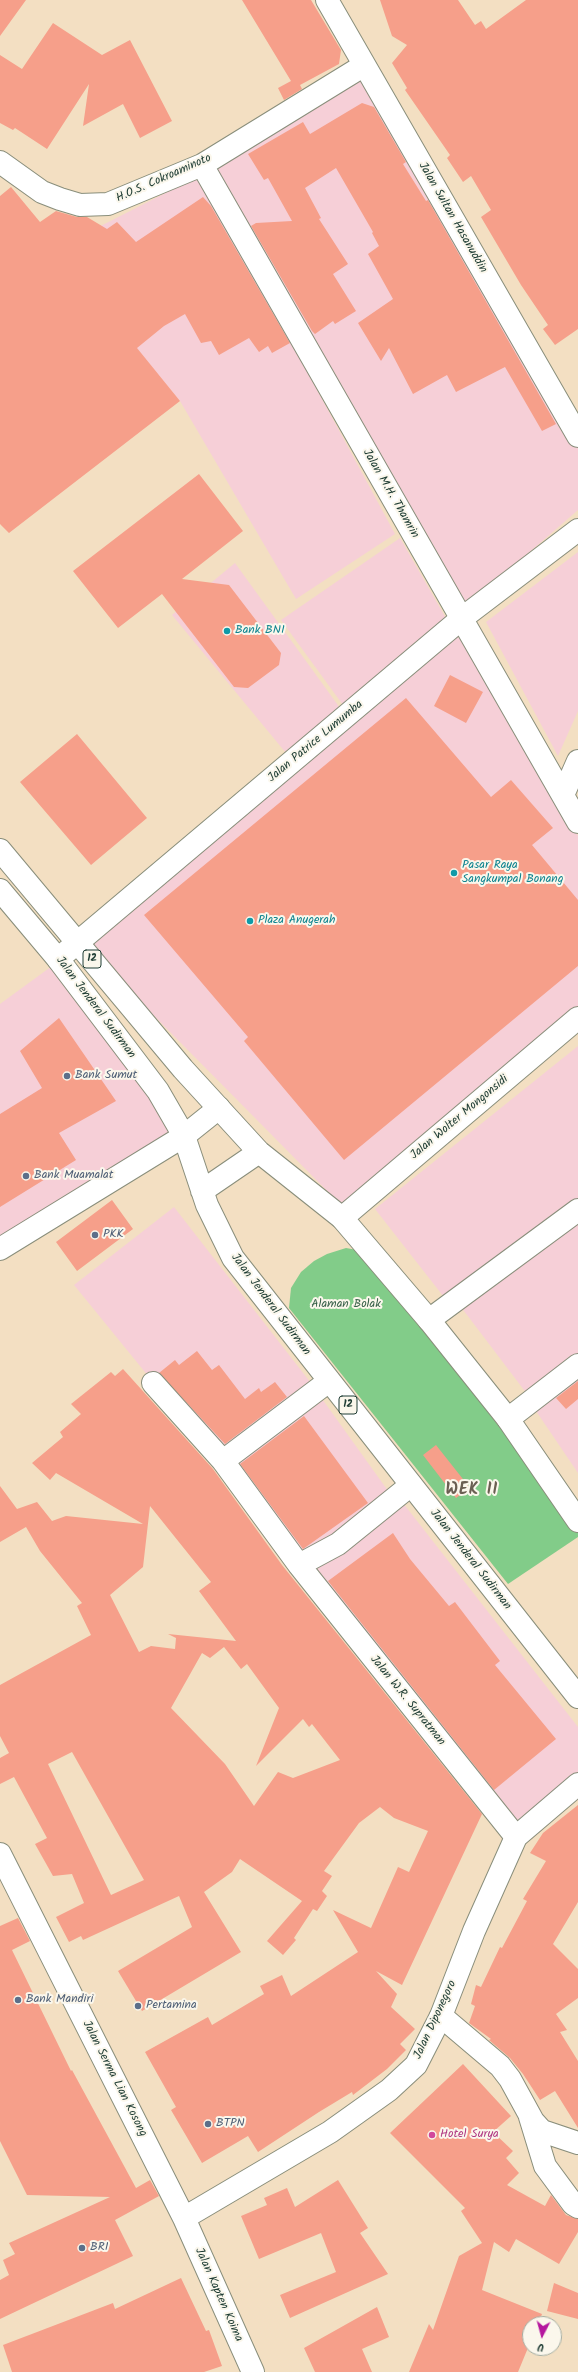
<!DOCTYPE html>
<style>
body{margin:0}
#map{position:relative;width:578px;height:2372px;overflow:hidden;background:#f3dfc2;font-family:Kalam,sans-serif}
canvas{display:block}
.north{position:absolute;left:522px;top:2316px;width:40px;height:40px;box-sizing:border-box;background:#fbf7ec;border:1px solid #a3ada2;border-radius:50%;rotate:186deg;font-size:11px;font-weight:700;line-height:16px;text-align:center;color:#1f3d34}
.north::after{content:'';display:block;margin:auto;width:14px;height:18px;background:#b5179e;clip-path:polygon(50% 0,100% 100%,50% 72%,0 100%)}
</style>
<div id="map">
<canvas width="578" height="2372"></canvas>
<div class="north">U</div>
</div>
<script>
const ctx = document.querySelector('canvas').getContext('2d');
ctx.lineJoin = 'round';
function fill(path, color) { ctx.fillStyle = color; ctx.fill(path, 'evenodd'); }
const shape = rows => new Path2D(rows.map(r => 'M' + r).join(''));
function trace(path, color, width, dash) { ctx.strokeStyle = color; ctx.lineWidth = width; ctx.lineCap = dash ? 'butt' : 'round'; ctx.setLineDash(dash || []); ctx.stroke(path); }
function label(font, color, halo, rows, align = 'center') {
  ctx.font = font + ' Kalam,sans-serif'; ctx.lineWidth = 4; ctx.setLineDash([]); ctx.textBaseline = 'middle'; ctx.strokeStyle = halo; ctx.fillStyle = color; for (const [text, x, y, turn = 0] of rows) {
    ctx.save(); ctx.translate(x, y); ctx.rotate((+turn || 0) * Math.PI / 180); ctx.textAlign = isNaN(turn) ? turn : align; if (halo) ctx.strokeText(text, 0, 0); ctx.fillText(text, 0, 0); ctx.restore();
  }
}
const built = shape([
 [360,76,578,448,578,510,464,609,212,166],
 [201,175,395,534,296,599,180,401,137,349,73,240],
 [400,538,447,620,343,705,281,620],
 [578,552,578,711,558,756,486,622],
 [235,563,340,708,286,753,172,615],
 [461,626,578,836,578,1011,343,1207,85,946],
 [52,966,143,1081,171,1136,0,1239,0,1004],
 [578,1046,578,1202,447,1301,375,1209],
 [174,1207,314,1387,215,1458,74,1285],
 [578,1219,578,1357,527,1394,461,1307],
 [578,1378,578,1473,536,1411],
 [320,1396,391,1495,297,1560,223,1468],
 [403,1503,578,1727,578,1773,500,1834,305,1574]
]);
const green = shape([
 [346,1248,363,1251,578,1528,578,1537,508,1584,289,1308,291,1288,301,1272,314,1261,327,1254]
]);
const building = shape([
 [0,0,26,0,0,36],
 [242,0,311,0,341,50,339,64,300,85,302,89,284,100,278,88,291,81],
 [380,0,458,0,475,25,481,21,486,29,526,0,578,0,578,329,555,345,543,329,548,325,521,285,481,217,491,210,471,176,463,182,447,158,450,155,405,90,407,88,392,63,407,45,392,36],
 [53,23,102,55,130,40,172,121,140,138,123,104,83,126,89,84,47,149,15,128,13,130,0,123,0,55,22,69],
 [362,103,374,107,406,162,403,164,426,201,428,200,556,424,542,431,505,367,456,392,447,375,413,394,389,348,381,361,358,323,393,299,368,254,379,246,372,233,373,232,336,168,305,188,321,218,319,219,348,264,333,274,356,311,335,324,333,321,315,334,312,331,251,226,256,223,292,221,268,178,264,180,248,154,303,122,310,134],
 [11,187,40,222,56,211,77,217,87,217,107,229,117,222,136,242,203,197,211,206,290,343,272,353,268,346,259,352,249,338,219,355,211,341,201,343,185,314,164,326,137,348,180,401,9,533,0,524,0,196],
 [199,474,243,531,182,579,229,585,281,653,279,665,248,688,234,687,162,594,118,628,73,571],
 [450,675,483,692,466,723,434,706],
 [406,698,491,797,511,780,553,828,532,845,578,900,578,966,344,1160,244,1041,248,1037,144,915],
 [77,734,147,818,91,865,20,782],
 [59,1018,116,1101,59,1133,76,1160,0,1207,0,1114,42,1088,20,1051],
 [112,1200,133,1229,77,1271,56,1242],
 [197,1351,212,1370,219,1365,245,1399,259,1388,261,1392,275,1382,287,1397,225,1444,159,1373,175,1360,179,1365],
 [123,1369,213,1469,282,1565,482,1814,402,1985,376,1971,397,1994,391,2007,415,2029,400,2044,406,2050,387,2069,353,2095,352,2092,319,2112,258,2152,248,2136,202,2163,171,2110,176,2107,145,2052,208,2017,212,2025,264,1994,260,1986,282,1975,291,1996,358,1952,333,1910,371,1928,398,1867,409,1872,428,1831,394,1818,380,1807,359,1823,324,1871,332,1876,322,1891,327,1896,317,1911,313,1909,294,1938,296,1940,283,1955,267,1941,302,1901,240,1859,232,1872,204,1892,241,1952,142,2011,118,1971,192,1927,179,1896,83,1940,81,1936,69,1942,56,1917,84,1903,72,1874,53,1876,35,1844,47,1838,14,1777,0,1784,0,1758,9,1753,0,1736,0,1685,91,1635,77,1606,82,1603,40,1551,26,1527,0,1542,0,1486,17,1509,37,1502,52,1521,66,1516,143,1524,56,1473,50,1480,32,1463,63,1437,60,1432,81,1414,71,1404,111,1372,115,1376],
 [150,1506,211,1582,199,1591,236,1641,168,1634,176,1638,175,1649,151,1646,139,1652,110,1595,143,1567],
 [224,1647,241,1669,247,1664,279,1708,256,1766,303,1719,309,1727,312,1724,340,1760,293,1778,278,1772,254,1806,225,1764,171,1708,202,1653,210,1658],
 [72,1752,144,1880,111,1895,48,1764],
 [578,1381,578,1399,566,1409,556,1398],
 [304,1416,368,1503,303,1549,240,1464],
 [436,1445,470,1488,456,1498,423,1455],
 [393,1533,410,1559,449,1606,455,1602,500,1661,495,1665,556,1739,494,1790,328,1581],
 [578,1805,578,1902,553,1944,578,1969,578,1998,556,2014,567,2030,560,2032,578,2061,578,2128,555,2091,540,2100,523,2074,510,2058,489,2040,491,2039,469,2023,475,2006,471,2004,476,1985,481,1987,500,1947,502,1948,527,1901,523,1899,546,1861,530,1853,543,1833],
 [18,1918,30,1941,12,1950,71,2071,72,2070,136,2188,150,2180,159,2196,115,2220,133,2256,0,2319,0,2280,9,2275,3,2260,15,2254,9,2243,110,2197,27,2195,0,2141,0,1926],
 [463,2064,511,2116,493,2132,513,2151,506,2158,519,2173,507,2185,545,2206,551,2195,566,2215,578,2219,578,2232,559,2264,516,2239,509,2252,494,2242,482,2290,542,2314,538,2324,530,2324,530,2343,518,2372,409,2372,429,2324,433,2330,459,2256,482,2243,461,2211,465,2208,390,2133],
 [338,2180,368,2228,360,2233,388,2274,290,2318,280,2295,336,2272,321,2233,259,2259,241,2216,267,2205,264,2198,287,2188,295,2207],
 [181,2278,206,2331,209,2330,222,2366,204,2372,12,2372,3,2345,113,2303,115,2309],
 [554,2283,578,2293,578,2319,547,2311],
 [377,2307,389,2337,362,2349,372,2372,315,2372,304,2348]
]);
const street = shape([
 [0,162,42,192,60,199,80,205,108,204,202,165,363,66],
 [202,165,578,822],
 [563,795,578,761],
 [342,1218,578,1018],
 [0,1249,184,1136,219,1108],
 [429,1320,578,1210],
 [153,1383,223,1461,299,1565,516,1837],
 [508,1419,578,1365],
 [223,1461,329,1381],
 [299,1565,338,1544,411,1485],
 [441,2016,500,2066,510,2079,533,2121,542,2131,578,2143],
 [530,2117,545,2166,573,2204,578,2207]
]);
const secondary = shape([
 [327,0,578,436],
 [58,959,461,619,578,530],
 [0,1854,184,2218,253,2372],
 [184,2218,330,2132,389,2090,416,2065,441,2016,474,1931,516,1837,578,1784]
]);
const highway = shape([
 [0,850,183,1069,259,1152,342,1218,429,1320,508,1419,578,1521],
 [0,890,58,959,158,1091,184,1136,207,1205,233,1258,578,1697],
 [202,1191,259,1152]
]);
const markers = [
 [227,631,4,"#0f9aa8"],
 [454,873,4,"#0f9aa8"],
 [250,921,4,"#0f9aa8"],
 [67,1076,4,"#5c6f8a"],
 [26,1176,4,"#5c6f8a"],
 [95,1235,4,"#5c6f8a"],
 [18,2000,4,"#5c6f8a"],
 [138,2006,4,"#5c6f8a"],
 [208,2124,4,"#5c6f8a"],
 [432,2135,4,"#d1479c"],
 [82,2248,4,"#5c6f8a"]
];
const shields = [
 [92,959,18],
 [348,1405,18]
];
const shieldNames = [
 ["12",92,959],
 ["12",348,1405]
];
const streetNames = [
 ["H.O.S. Cokroaminoto",164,179,-24],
 ["Jalan Sultan Hasanuddin",452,218,60],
 ["Jalan M.H. Thamrin",390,494,60],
 ["Jalan Patrice Lumumba",316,742,-40],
 ["Jalan Jenderal Sudirman",95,1008,53],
 ["Jalan Wolter Mongonsidi",460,1118,-40],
 ["Jalan Jenderal Sudirman",270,1305,53],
 ["Jalan Jenderal Sudirman",470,1560,52],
 ["Jalan W.R. Supratman",407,1701,51],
 ["Jalan Diponegoro",436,2020,-65],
 ["Jalan Serma Lian Kosong",114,2079,63],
 ["Jalan Kapten Koima",218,2295,66]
];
const cultureNames = [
 ["Bank BNI",235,631],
 ["Pasar Raya",462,866],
 ["Sangkumpal Bonang",462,880],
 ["Plaza Anugerah",258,921]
];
const serviceNames = [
 ["Bank Sumut",75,1076],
 ["Bank Muamalat",34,1176],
 ["PKK",103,1235],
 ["Bank Mandiri",26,2000],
 ["Pertamina",146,2006],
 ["BTPN",216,2124],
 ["BRI",90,2248]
];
const parkNames = [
 ["Alaman Bolak",346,1305]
];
const hotelNames = [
 ["Hotel Surya",440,2135]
];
const districtNames = [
 ["WEK II",472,1491]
];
fill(built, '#f6cfd7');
fill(green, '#82cc89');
fill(building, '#f69f8a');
trace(street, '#898e7b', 24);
trace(secondary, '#898e7b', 24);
trace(highway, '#898e7b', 24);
trace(street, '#fff', 22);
trace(secondary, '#fff', 22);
trace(highway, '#fff', 22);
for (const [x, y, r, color] of markers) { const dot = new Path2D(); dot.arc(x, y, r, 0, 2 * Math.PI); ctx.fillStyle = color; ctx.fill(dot); trace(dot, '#fbf7ec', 1.5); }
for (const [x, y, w] of shields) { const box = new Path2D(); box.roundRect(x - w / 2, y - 9, w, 18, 3); ctx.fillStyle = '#fbf7ec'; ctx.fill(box); trace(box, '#1f3d34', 1); }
label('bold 11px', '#1f3d34', null, shieldNames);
label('12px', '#1f3d34', '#fbf7ec', streetNames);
label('12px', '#0d838f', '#fbf7ec', cultureNames, 'left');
label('12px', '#4e5e75', '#fbf7ec', serviceNames, 'left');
label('12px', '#386149', '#fbf7ec', parkNames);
label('12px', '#b23c85', '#fbf7ec', hotelNames, 'left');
ctx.letterSpacing = '1px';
label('bold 16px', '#6a5f52', '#fbf7ec', districtNames);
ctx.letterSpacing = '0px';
</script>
